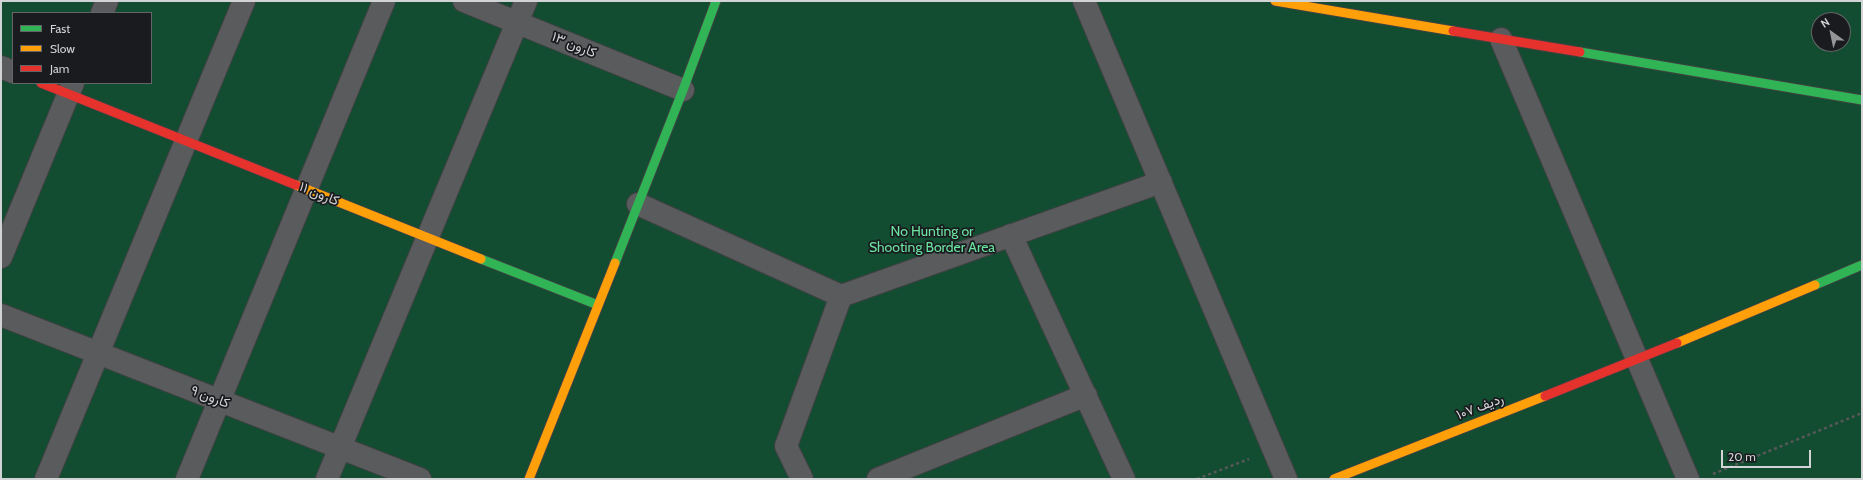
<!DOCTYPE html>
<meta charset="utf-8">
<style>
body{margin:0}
#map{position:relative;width:1863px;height:480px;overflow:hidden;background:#232527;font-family:Cabin,sans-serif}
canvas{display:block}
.frame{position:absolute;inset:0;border:2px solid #d1d3d5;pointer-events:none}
.legend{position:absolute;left:12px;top:12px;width:140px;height:72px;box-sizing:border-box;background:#191b1f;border:1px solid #636568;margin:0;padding:5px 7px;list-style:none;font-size:12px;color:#d1d3d5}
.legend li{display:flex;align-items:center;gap:8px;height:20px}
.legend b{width:20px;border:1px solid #636568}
.north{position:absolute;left:1811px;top:12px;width:40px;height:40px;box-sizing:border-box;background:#191b1f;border:1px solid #636568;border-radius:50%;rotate:327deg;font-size:11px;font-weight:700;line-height:16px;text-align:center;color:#d1d3d5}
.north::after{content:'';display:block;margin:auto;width:14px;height:18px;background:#949698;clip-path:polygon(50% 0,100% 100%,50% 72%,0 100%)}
.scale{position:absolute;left:1721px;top:450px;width:90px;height:18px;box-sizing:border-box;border:2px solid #d1d3d5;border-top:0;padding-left:5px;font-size:12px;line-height:14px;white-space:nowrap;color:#d1d3d5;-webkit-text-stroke:3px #191b1f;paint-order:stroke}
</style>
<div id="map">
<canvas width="1863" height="480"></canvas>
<div class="frame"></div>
<ul class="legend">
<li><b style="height:5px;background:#30b455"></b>Fast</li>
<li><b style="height:5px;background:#ff9f0a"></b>Slow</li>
<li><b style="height:5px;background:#e5322d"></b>Jam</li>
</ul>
<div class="north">N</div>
<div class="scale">20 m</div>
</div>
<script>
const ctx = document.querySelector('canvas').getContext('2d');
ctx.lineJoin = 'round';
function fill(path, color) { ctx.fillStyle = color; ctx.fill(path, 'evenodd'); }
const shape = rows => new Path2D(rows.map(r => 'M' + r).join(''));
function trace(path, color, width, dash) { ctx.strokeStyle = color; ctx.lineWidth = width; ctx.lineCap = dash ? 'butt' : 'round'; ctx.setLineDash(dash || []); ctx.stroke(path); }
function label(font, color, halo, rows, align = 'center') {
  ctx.font = font + ' Cabin,Vazirmatn,sans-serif'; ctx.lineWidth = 3.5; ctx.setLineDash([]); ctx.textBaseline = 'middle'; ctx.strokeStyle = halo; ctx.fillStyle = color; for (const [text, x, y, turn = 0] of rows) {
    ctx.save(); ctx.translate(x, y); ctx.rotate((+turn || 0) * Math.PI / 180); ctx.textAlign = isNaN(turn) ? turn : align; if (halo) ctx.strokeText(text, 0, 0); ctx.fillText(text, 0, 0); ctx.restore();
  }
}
const green = shape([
 [1,1,1862,1,1862,479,1,479],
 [13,13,151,13,151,83,13,83],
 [1819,20,1843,20,1843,44,1819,44]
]);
const path = shape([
 [1713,474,1862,413],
 [1197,479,1249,459]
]);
const street = shape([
 [464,1,683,90],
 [1084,1,1286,479],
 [102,13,107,1],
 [1501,39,1688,479],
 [1,67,13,72],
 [638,204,841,296,1161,182],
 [1011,235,1124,479],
 [1,257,73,83],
 [1,315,420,479],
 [46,479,244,1],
 [187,479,384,1],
 [327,479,526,1],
 [802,479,786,446,841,296],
 [878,479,1086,395]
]);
const fast = shape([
 [1580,52,1862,100],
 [481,259,598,305],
 [615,263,683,90,716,1],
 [1815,285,1862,265]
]);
const slow = shape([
 [1275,1,1453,31],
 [296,185,481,259],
 [1677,343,1815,285],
 [529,479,615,263],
 [1334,479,1545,396]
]);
const jam = shape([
 [1453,31,1580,52],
 [41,83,296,185],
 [1545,396,1677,343]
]);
const streetNames = [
 ["کارون ۱۳",574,45,22],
 ["کارون ۱۱",319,194,22],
 ["کارون ۹",210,397,21],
 ["ردیف ۱۰۷",1480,407,-21]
];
const parkNames = [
 ["No Hunting or",932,232],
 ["Shooting Border Area",932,248]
];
fill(green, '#134d31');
trace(street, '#404143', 24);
trace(fast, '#404143', 11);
trace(slow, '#404143', 11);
trace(jam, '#404143', 11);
trace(path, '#575859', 2.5, [3, 3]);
trace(street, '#5a5b5d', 22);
trace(fast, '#30b455', 9);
trace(slow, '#ff9f0a', 9);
trace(jam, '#e5322d', 9);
label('14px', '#d1d3d5', '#191b1f', streetNames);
label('14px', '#6be4a0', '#191b1f', parkNames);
</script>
